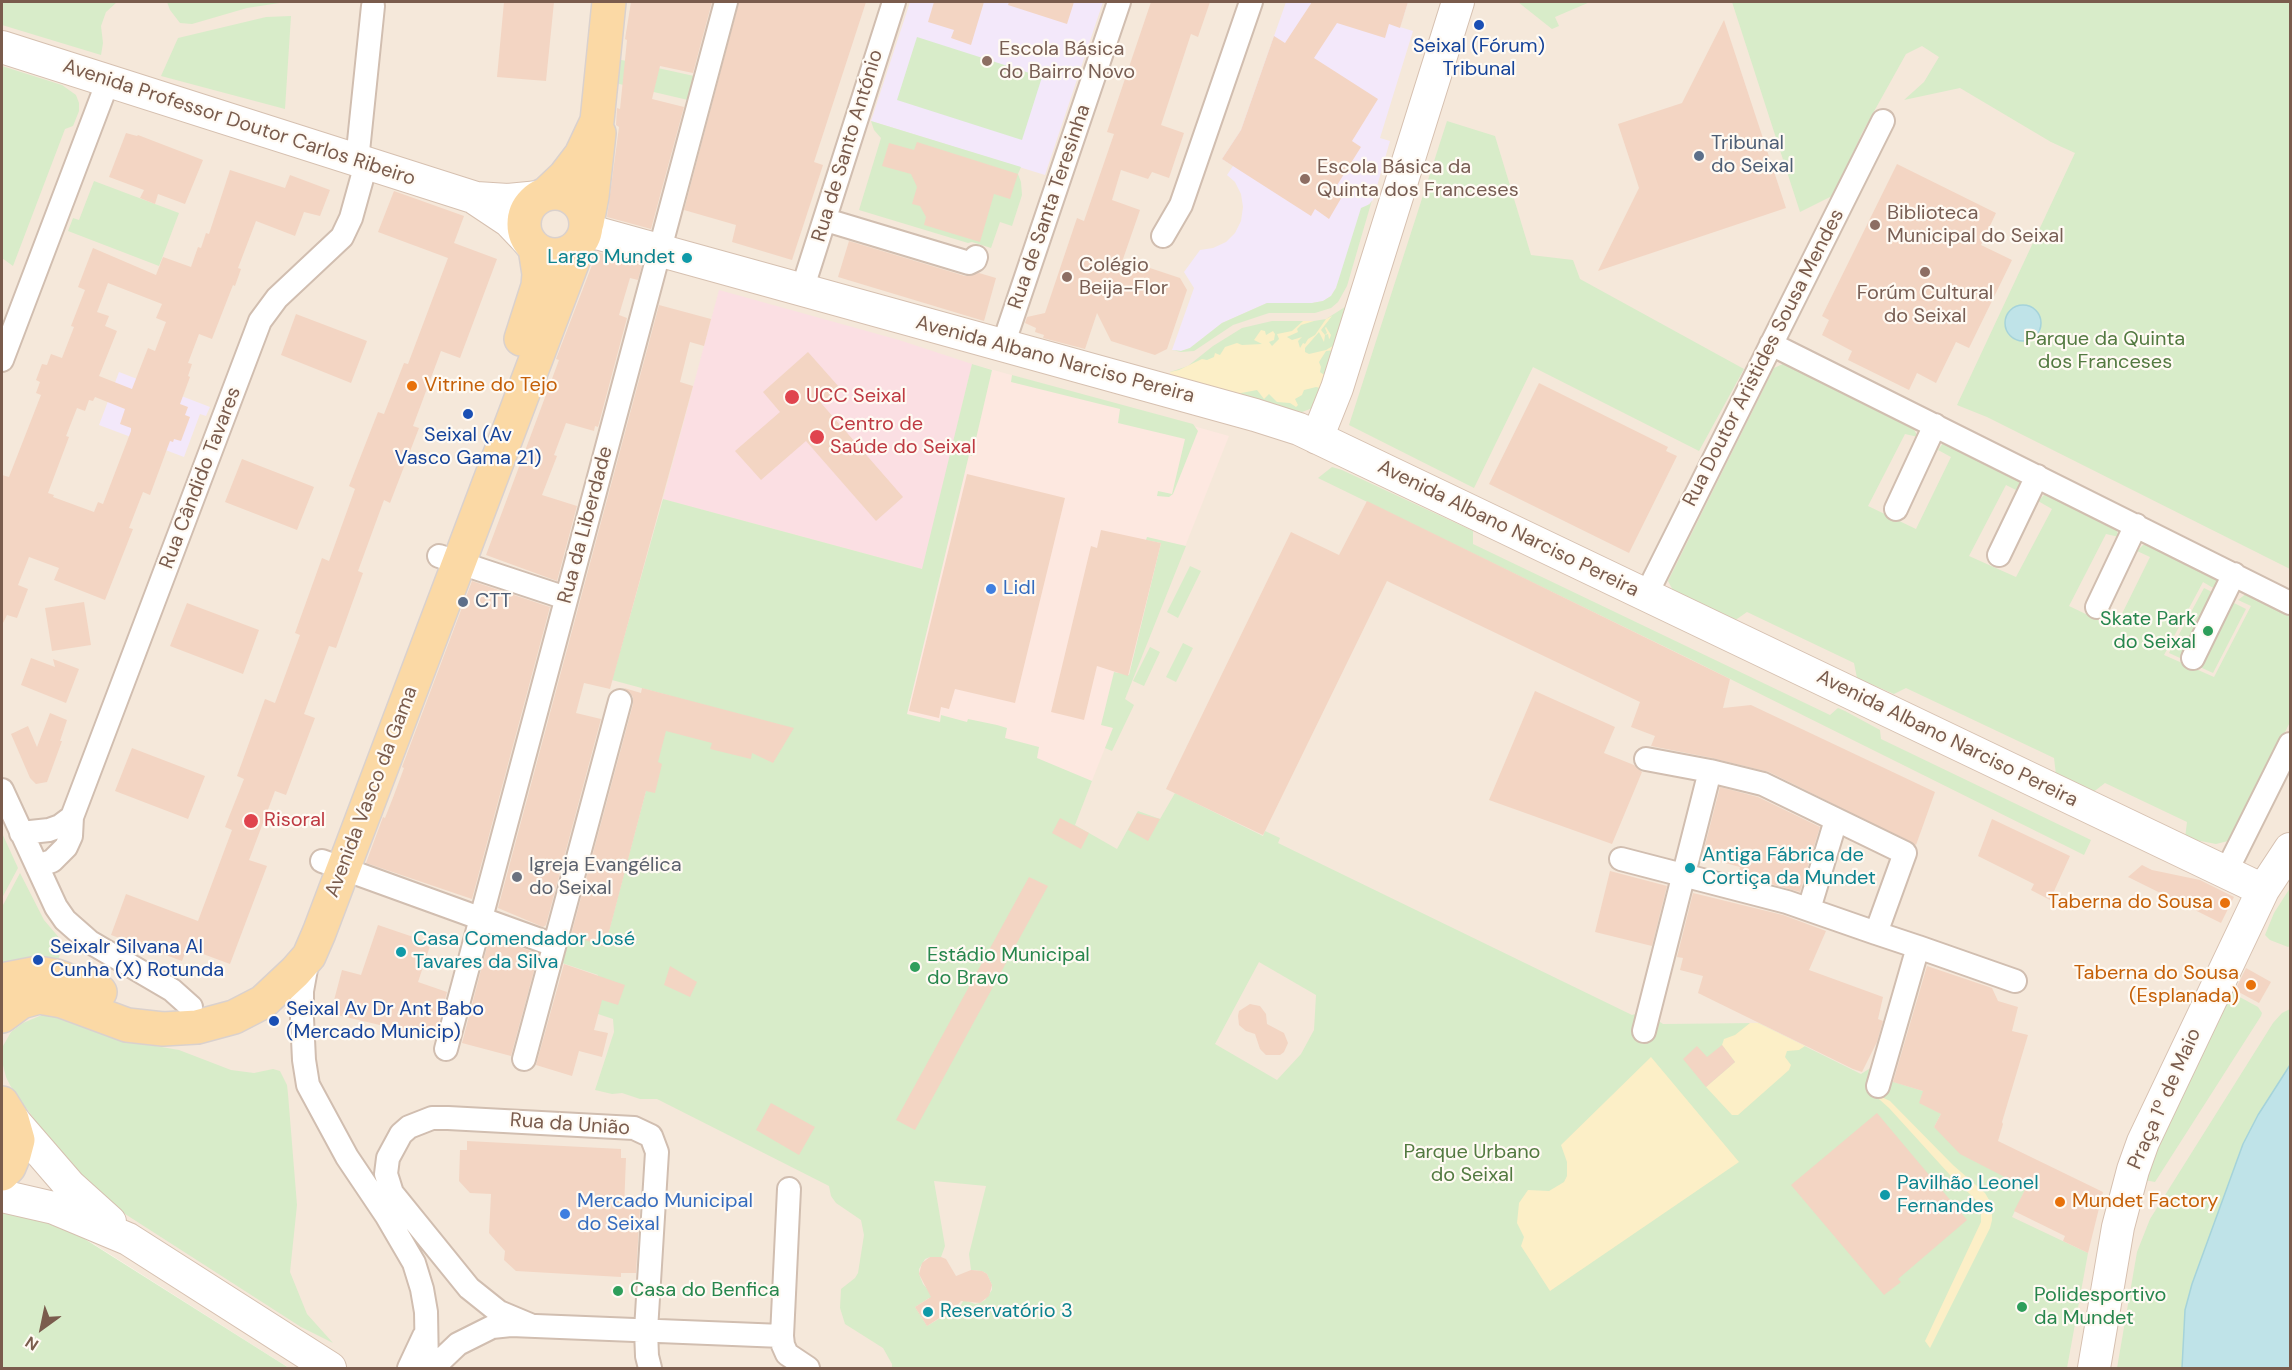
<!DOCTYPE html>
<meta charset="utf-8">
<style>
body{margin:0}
#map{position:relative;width:2292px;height:1370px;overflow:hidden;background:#fdf6ec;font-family:"DM Sans",sans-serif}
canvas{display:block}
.frame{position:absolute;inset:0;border:3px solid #7a5c4d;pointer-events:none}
.north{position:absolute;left:12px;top:1298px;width:60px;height:60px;-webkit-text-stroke:4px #fffaf3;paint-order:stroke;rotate:213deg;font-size:16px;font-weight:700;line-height:24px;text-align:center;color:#7a5c4d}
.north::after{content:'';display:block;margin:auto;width:21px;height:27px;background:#7a5c4d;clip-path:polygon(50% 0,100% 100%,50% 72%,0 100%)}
</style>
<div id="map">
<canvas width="2292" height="1370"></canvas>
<div class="frame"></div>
<div class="north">N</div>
</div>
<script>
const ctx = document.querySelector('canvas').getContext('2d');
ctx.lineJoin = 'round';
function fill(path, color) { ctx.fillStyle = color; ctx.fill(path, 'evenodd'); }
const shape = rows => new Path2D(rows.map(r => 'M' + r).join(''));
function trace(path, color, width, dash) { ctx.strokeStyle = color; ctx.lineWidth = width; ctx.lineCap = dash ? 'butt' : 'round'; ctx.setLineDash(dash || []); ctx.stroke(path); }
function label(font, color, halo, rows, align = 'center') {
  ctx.font = font + ' "DM Sans",sans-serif'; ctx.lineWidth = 4.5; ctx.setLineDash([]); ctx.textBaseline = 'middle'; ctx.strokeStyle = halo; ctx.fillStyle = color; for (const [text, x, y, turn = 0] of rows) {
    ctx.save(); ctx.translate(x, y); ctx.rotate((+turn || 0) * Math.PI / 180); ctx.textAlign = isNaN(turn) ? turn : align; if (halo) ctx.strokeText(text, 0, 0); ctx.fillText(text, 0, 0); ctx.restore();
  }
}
const residential = shape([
 [2,2,2290,2,2290,1061,2173,1368,289,1368,81,1236,22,1216,2,1213]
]);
const commercial = shape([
 [972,364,1229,436,1074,826,879,750]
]);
const education = shape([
 [910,2,1103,2,1045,175,871,121],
 [1286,2,1408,2,1400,27,1413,31,1380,138,1390,141,1373,200,1366,207,1336,288,1331,296,1323,301,1312,303,1267,303,1222,323,1190,348,1181,351,1172,350,1194,288,1184,272,1200,250,1213,248,1226,242,1235,233,1241,221,1243,207,1241,194,1235,182,1227,175,1233,166,1222,159,1241,130],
 [119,372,210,407,206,416,200,414,184,457,99,425]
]);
const medical = shape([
 [719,290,899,340,972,364,923,569,663,499]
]);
const green = shape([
 [2,2,117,2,106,12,101,26,103,43,101,55,2,25],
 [167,2,286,2,247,8,192,24,180,23,170,10],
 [1518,2,1590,2,1555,17,1559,26,1552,29],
 [1732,2,2290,2,2290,569,1987,417,1957,405,2075,153,2051,142,1960,88,1904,100,1924,82,1939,57,1922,46,1906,54,1862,133,1834,195,1800,212],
 [291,16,285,109,161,76,178,38,266,17],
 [917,37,1042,77,1022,140,897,100],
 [617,59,694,76,688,100,615,83],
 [2,66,62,85,76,95,79,103,79,111,73,126,65,129,13,266,2,258],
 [871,121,1021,167,1018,174,1021,182,1022,195,1012,226,1000,222,991,248,972,242,968,243,859,210,881,138,874,130],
 [1447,121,1495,136,1531,255,1573,260,1580,279,1744,369,1699,451,1533,367,1474,488,1349,425],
 [94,181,179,213,159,266,68,231,73,218,79,220],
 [1372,200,1347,286,1338,302,1331,308,1315,313,1269,313,1233,325,1194,351,1181,352,1172,350,1181,351,1190,348,1222,323,1267,303,1312,303,1323,301,1331,296,1336,288,1361,208,1370,204],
 [1352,298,1316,405,1310,409,1302,412,1293,410,1170,372,1188,366,1213,346,1242,328,1272,321,1314,321,1326,319,1345,307],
 [1787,362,1911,424,1918,437,1905,434,1868,506,1916,529,1951,457,1938,450,1943,443,1952,444,2016,476,2021,485,2018,491,2006,485,1969,556,2016,577,2052,509,2038,501,2045,494,2056,494,2115,525,2119,537,2106,534,2069,606,2115,628,2150,557,2137,551,2143,545,2152,545,2209,572,2217,581,2215,589,2203,582,2164,655,2214,677,2251,606,2238,600,2247,593,2290,615,2290,722,2232,840,2216,844,2185,838,2187,822,2105,783,2092,793,2056,775,2054,758,1906,688,1894,694,1857,678,1854,663,1747,612,1734,621,1675,594,1668,581,1774,368],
 [972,364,992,370,972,456,969,455,907,714,940,722,941,715,967,722,968,719,997,725,1007,728,1005,738,1039,747,1037,758,1092,781,1075,825,1117,849,1138,811,1160,819,1175,793,1263,836,1265,831,1280,838,1278,843,1632,1015,1639,1013,1659,1018,1660,1022,1663,1024,1758,1023,1861,1074,1872,1067,1891,1081,1923,1091,1941,1114,1934,1127,2015,1180,2014,1182,2026,1188,2012,1217,2088,1253,2067,1368,892,1368,892,1364,883,1348,845,1324,840,1308,841,1289,855,1278,858,1273,864,1235,861,1220,836,1203,831,1196,829,1186,657,1099,640,1099,622,1093,612,1094,595,1090,614,1032,613,1019,589,1011,598,975,562,963,569,934,605,946,671,696,612,680,663,499,922,569],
 [1259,962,1316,995,1314,1030,1301,1054,1277,1080,1215,1044],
 [934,1181,986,1186,969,1254,971,1270,982,1271,987,1274,992,1285,992,1290,985,1300,980,1303,975,1304,964,1300,952,1318,923,1284,919,1274,919,1269,925,1259,930,1257,941,1257,945,1246],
 [929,1298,942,1317,927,1326,915,1307],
 [1012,375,1193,424,1198,431,1196,436,1173,494,1169,497,1157,496,1158,491,1172,494,1185,439,1118,423,1120,409,1011,382],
 [1332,467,1342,470,1473,531,1473,544,1830,715,1838,708,1845,711,1880,730,1881,739,2091,840,2084,855,2082,854,1688,658,1318,478],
 [1147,537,1186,546,1125,699,1134,705,1112,751,1105,748,1113,728,1101,725,1114,672,1129,675,1161,543,1146,540],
 [1190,566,1201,571,1178,618,1167,612],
 [2204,588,2246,609,2213,673,2169,653],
 [1183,643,1193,648,1176,682,1166,677],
 [1150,647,1160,652,1144,686,1133,681],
 [2,833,18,868,2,898],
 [20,873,44,920,67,947,66,952,61,951,58,960,25,959,2,962,2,907],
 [2290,888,2290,946,2288,947,2270,940,2265,935,2274,913],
 [2225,989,2258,1007,2262,1013,2261,1016,2155,1182,2139,1179],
 [2290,1009,2290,1260,2261,1368,2117,1368,2137,1252,2150,1219,2273,1023,2282,1013],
 [42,1015,62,1017,132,1042,179,1050,231,1070,254,1073,273,1069,280,1071,287,1085,288,1094,297,1205,290,1272,307,1314,333,1343,301,1327,122,1212,95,1190,56,1149,11,1087,6,1077,2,1061,3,1046,11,1032,23,1023],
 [2,1213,41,1221,80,1236,289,1368,2,1368]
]);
const sand = shape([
 [1332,316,1321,330,1325,335,1327,333,1325,328,1326,327,1331,335,1330,338,1329,339,1328,334,1325,335,1324,342,1319,332,1305,348,1305,352,1309,354,1326,350,1338,343,1335,350,1326,351,1319,362,1321,367,1320,372,1327,377,1322,392,1320,388,1316,387,1304,390,1302,395,1295,399,1298,405,1296,407,1290,403,1277,402,1269,394,1264,399,1257,390,1236,394,1172,378,1170,372,1179,370,1202,359,1207,360,1214,357,1215,353,1220,355,1225,347,1237,343,1242,345,1262,344,1254,340,1261,330,1265,331,1266,335,1273,331,1275,334,1274,340,1269,342,1272,346,1279,339,1277,334,1292,331,1303,321,1314,321,1301,325,1297,329,1298,332,1287,337,1292,340,1302,337,1298,341,1300,348,1303,343,1305,344,1308,339,1315,335,1326,319],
 [1750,1023,1758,1023,1805,1046,1799,1050,1787,1051,1785,1057,1791,1065,1789,1070,1738,1115,1732,1115,1706,1087,1735,1062,1722,1045,1724,1039,1735,1035],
 [1651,1057,1739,1162,1550,1291,1521,1246,1524,1237,1517,1223,1519,1203,1528,1190,1549,1191,1564,1182,1567,1176,1567,1162,1561,1145],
 [1871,1092,1890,1101,1953,1165,1985,1193,1992,1205,1992,1220,1990,1228,1930,1348,1925,1341,1981,1222,1981,1210,1975,1199,1950,1175,1889,1108]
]);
const water = shape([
 '2005 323a18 18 0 1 1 36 0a18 18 0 1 1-36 0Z',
 [2290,1065,2290,1368,2182,1368,2185,1310,2192,1284,2243,1144,2258,1115,2290,1065]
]);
const building = shape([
 [504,2,554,2,546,81,497,77],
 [631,2,712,2,693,73,660,66,652,99,684,107,651,229,607,217,619,127,616,125,617,108,620,109,627,40,625,39],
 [739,2,866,2,814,162,823,165,792,260,732,242,736,225,684,210],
 [934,2,984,2,971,45,951,38,954,30,928,22],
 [1009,2,1074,2,1067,24,1008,5],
 [1151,2,1210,2,1198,37,1191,34,1161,125,1184,133,1169,178,1152,172,1148,179,1121,170,1112,200,1140,210,1123,259,1180,278,1187,290,1167,349,1155,355,1111,341,1097,313,1085,349,1043,338,1044,335,1035,332,1036,328,1025,323,1027,317,1045,313,1077,218,1084,221,1114,134,1107,132],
 [1312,2,1408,2,1400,28,1389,24,1385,38,1337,23,1314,58,1378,99,1352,141,1361,147,1334,190,1343,195,1329,219,1315,209,1311,216,1222,159,1241,130,1274,36,1285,43],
 [1724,20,1786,208,1598,271,1639,188,1618,124,1682,103],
 [126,133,137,136,138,135,203,160,185,204,158,194,155,204,140,198,144,190,109,177],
 [917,142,1018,174,1010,199,994,194,980,242,924,225,926,217,920,206,912,204,917,187,911,174,882,166,889,143,914,150],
 [1897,164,1996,213,1981,245,2012,260,1969,348,1956,342,1936,383,1917,373,1909,390,1848,360,1852,351,1822,335,1829,320,1822,316],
 [230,170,285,188,290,175,330,190,320,216,304,212,295,236,256,221,238,268,241,269,235,286,233,285,212,339,199,334,188,363,192,364,188,376,190,377,180,404,188,407,185,415,190,417,181,441,174,439,173,442,170,441,150,495,143,492,129,528,133,529,105,600,54,580,59,568,29,557,18,585,28,589,17,618,7,615,2,625,2,475,9,477,41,395,36,393,40,382,36,380,42,364,47,365,51,354,62,358,74,327,71,326,85,290,78,287,93,248,156,275,163,257,191,267,198,247,201,248,206,233,209,234],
 [108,283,162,304,156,318,166,322,155,351,148,348,132,389,99,376,117,331,105,326,109,316,97,312],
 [95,397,125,409,120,424,131,428,131,431,103,504,98,502,94,512,53,497,54,495,48,493,69,437,66,436,77,408,85,411,89,400,93,401],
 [394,191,464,216,454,243,497,259,460,358,441,351,413,426,419,428,390,503,384,500,358,571,363,573,336,648,329,646,304,714,315,718,286,795,275,791,249,860,267,866,230,964,187,948,182,961,111,935,126,894,198,921,232,830,225,827,244,779,237,776,265,699,275,703,300,635,295,633,322,558,329,561,355,489,349,486,378,412,384,414,404,363,408,364,448,258,378,232],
 [849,241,965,276,979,273,996,278,984,321,838,277],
 [597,252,642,265,638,280,630,278,619,315,627,318,598,427,595,426,594,431,566,423,554,455,557,456,542,495,577,506,557,581,486,555,559,360,556,359],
 [659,305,711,319,704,346,690,342,680,382,693,386,610,689,584,683,576,713,601,719,546,925,543,927,498,908],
 [296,314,367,341,351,383,281,355],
 [808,352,839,387,821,403,903,497,876,521,806,441,761,480,735,451,780,412,763,392],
 [1539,383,1668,447,1666,451,1677,456,1629,553,1489,484],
 [242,459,314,487,297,530,225,502],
 [967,474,1065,498,1015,703,955,689,949,709,941,707,939,718,909,711],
 [1367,501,1730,679,1723,708,1751,705,1935,792,1916,845,1769,772,1712,758,1651,746,1655,736,1631,727,1640,702,1387,581,1263,835,1166,789,1291,532,1339,555],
 [1101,530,1161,543,1128,676,1097,666,1084,720,1051,712,1091,546,1097,548],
 [472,581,550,607,472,899,366,863,383,817,385,818,394,795,404,768,402,767],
 [84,602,91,645,52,651,45,608],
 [187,603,259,630,243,674,170,646],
 [31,658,55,667,53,659,79,669,66,703,21,685],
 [624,688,641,693,642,688,794,728,773,763,752,753,751,759,710,749,712,743,666,731,658,762,662,764,655,793,646,791,605,947,571,935,633,704,633,697],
 [1535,691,1615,727,1604,753,1634,765,1642,772,1612,844,1489,800],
 [50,713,67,720,60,741,62,741,47,782,36,784,30,778,11,734,28,726,37,747],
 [132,748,205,776,188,819,115,791],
 [1720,787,1758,797,1820,827,1800,892,1738,875,1740,867,1702,857],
 [1137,813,1160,819,1148,841,1128,830],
 [1060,818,1089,833,1081,849,1052,833],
 [1992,819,2070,856,2050,900,2031,890,2034,884,1978,856],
 [2142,865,2152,870,2200,880,2234,897,2221,923,2128,877],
 [1610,871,1667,886,1652,946,1595,932],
 [1029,877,1048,886,915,1130,896,1120],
 [1693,893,1783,915,1826,931,1809,970,1883,997,1878,1019,1883,1021,1877,1042,1862,1072,1853,1069,1698,993,1703,976,1680,970,1683,958,1677,957],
 [378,925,431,943,418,982,447,992,435,1038,333,1014,335,1009,332,1008,342,970,361,975],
 [493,937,536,953,538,956,511,1056,462,1043,489,939],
 [564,964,625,985,618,1005,602,1000,594,1030,608,1033,602,1057,579,1051,572,1076,536,1065],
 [670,966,697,982,690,997,664,985],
 [1927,966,1992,988,1998,1001,2018,1007,2012,1031,2028,1035,2002,1122,2003,1124,1998,1141,2103,1192,2088,1253,2063,1241,2065,1236,2014,1211,2026,1188,1960,1154,1934,1127,1941,1114,1919,1103,1923,1091,1893,1082],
 [2246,968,2271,982,2259,1003,2235,990],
 [1250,1004,1260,1006,1266,1014,1267,1024,1284,1033,1288,1043,1284,1052,1280,1055,1266,1055,1260,1049,1255,1034,1246,1031,1239,1025,1238,1016,1239,1011],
 [1722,1045,1735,1062,1706,1087,1683,1059,1697,1046,1707,1057],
 [771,1103,815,1127,799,1155,756,1130],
 [1877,1113,1967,1220,1898,1279,1901,1282,1884,1295,1791,1185],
 [467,1141,621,1149,621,1158,626,1158,624,1208,640,1209,636,1273,621,1273,621,1277,516,1271,504,1260,505,1251,489,1233,491,1194,470,1193,459,1181,460,1150,467,1150],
 [930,1257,941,1257,946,1259,956,1276,971,1270,982,1271,987,1274,992,1285,989,1296,980,1303,961,1301,955,1308,927,1326,915,1307,931,1297,919,1274,922,1263]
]);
const street = shape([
 [357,161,373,6],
 [826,220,969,263,975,260,976,257],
 [1163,236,1181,205,1251,2],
 [802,290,894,2],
 [1771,344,2290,603],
 [1003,345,1119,2],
 [2,360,108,81],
 [1896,509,1935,425],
 [1999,555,2037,476],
 [439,556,566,598],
 [1646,595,1883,121],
 [2097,607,2136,525],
 [2193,658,2234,574],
 [2,790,56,907,65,920,90,942,172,990,191,1007],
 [21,833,49,830,60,826,72,817],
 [1621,859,1787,902,1876,933,1905,853,1763,784,1710,771],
 [322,861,554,945],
 [37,866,52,861,66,847,71,836,72,817,260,321,277,298,342,237,351,218,366,164],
 [2226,872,2290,744],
 [1809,909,1836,820],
 [1876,933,1918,947,1878,1086],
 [1918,947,2015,981],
 [308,958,302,991,302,1018,304,1060,308,1085,347,1157,386,1215,414,1263,422,1289,426,1312,427,1368],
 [1644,1031,1710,771,1646,759],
 [446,1049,726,2],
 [524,1059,620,701],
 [530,1325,499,1312,469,1288,392,1193,386,1174,388,1158,401,1134,409,1127,432,1118,448,1118,634,1128,651,1136,657,1152,646,1330,647,1356,650,1368],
 [782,1336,789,1189],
 [409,1368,424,1336],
 [435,1368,437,1364,458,1344,492,1327,511,1325,782,1336,783,1345,787,1354,808,1368]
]);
const secondary = shape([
 [2,47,476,198,508,200,539,197],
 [476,199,509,221,529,242],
 [586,230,1255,415,1299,429,2263,890],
 [1317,438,1337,388,1458,2],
 [12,1119,70,1186,110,1222],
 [2,1196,54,1208,128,1239,330,1368],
 [2094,1368,2118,1227,2133,1170,2143,1142,2263,890,2290,849]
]);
const primary = shape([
 '524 224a31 31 0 1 1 62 0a31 31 0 1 1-62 0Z',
 [546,194,565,176,581,155,597,121,609,2],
 [587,223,592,196,599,133],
 [521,339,538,286,539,274,535,248],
 [2,980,38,973,56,976,100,992],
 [2,1016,21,1002,39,997,62,1001,127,1025,163,1029,197,1027,234,1017,263,1002,295,972,309,956,319,933,579,245],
 [2,1103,12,1119,18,1140,14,1155,9,1167,2,1174]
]);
const markers = [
 [1479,25,6,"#1a4fb4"],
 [987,61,6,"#8d6e63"],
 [1699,156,6,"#5c6f8a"],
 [1305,179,6,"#8d6e63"],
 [1875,225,6,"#8d6e63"],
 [687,258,6,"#0f9aa8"],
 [1925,272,6,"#8d6e63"],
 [1067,277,6,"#8d6e63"],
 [412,386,6,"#e8710a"],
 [792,397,8,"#e0444e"],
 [468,414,6,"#1a4fb4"],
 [817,437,8,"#e0444e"],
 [991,589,6,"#3f7fe0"],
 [463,602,6,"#5c6f8a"],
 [2208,631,6,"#2e9e5b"],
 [251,821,8,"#e0444e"],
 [1690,868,6,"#0f9aa8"],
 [517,877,6,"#6b7280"],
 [2225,903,6,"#e8710a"],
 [401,952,6,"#0f9aa8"],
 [38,960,6,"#1a4fb4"],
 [915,967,6,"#2e9e5b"],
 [2251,985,6,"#e8710a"],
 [274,1021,6,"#1a4fb4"],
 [1885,1195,6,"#0f9aa8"],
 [2060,1202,6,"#e8710a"],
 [565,1214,6,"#3f7fe0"],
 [618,1291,6,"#2e9e5b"],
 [2022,1307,6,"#2e9e5b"],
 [928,1312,6,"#0f9aa8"]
];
const transitNames = [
 ["Seixal (Fórum)",1479,47],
 ["Tribunal",1479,70],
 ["Seixal (Av",468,436],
 ["Vasco Gama 21)",468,459],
 ["Seixalr Silvana Al",50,948,"left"],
 ["Cunha (X) Rotunda",50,971,"left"],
 ["Seixal Av Dr Ant Babo",286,1010,"left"],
 ["(Mercado Municip)",286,1033,"left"]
];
const educationNames = [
 ["Escola Básica",999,50],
 ["do Bairro Novo",999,73],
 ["Escola Básica da",1317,168],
 ["Quinta dos Franceses",1317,191],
 ["Biblioteca",1887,214],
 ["Municipal do Seixal",1887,237],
 ["Colégio",1079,266],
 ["Beija-Flor",1079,289],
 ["Forúm Cultural",1925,294,"center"],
 ["do Seixal",1925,317,"center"]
];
const streetNames = [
 ["Avenida Professor Doutor Carlos Ribeiro",239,123,18],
 ["Rua de Santo António",848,146,-73],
 ["Rua de Santa Teresinha",1050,207,-71],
 ["Rua Doutor Aristides Sousa Mendes",1764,358,-63],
 ["Avenida Albano Narciso Pereira",1055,360,15],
 ["Rua Cândido Tavares",201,478,-69],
 ["Rua da Liberdade",586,525,-75],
 ["Avenida Albano Narciso Pereira",1508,529,26],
 ["Avenida Albano Narciso Pereira",1947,739,26],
 ["Avenida Vasco da Gama",372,792,-69],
 ["Praça 1º de Maio",2165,1099,-66],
 ["Rua da União",570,1125,4]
];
const serviceNames = [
 ["Tribunal",1711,144],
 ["do Seixal",1711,167],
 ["CTT",475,602]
];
const cultureNames = [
 ["Largo Mundet",675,258,"right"],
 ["Antiga Fábrica de",1702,856],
 ["Cortiça da Mundet",1702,879],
 ["Casa Comendador José",413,940],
 ["Tavares da Silva",413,963],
 ["Pavilhão Leonel",1897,1184],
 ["Fernandes",1897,1207],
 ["Reservatório 3",940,1312]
];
const parkNames = [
 ["Parque da Quinta",2105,340],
 ["dos Franceses",2105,363],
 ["Parque Urbano",1472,1153],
 ["do Seixal",1472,1176]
];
const foodNames = [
 ["Vitrine do Tejo",424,386],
 ["Taberna do Sousa",2213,903,"right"],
 ["Taberna do Sousa",2239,974,"right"],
 ["(Esplanada)",2239,997,"right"],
 ["Mundet Factory",2072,1202]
];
const healthNames = [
 ["UCC Seixal",806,397],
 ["Centro de",830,425],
 ["Saúde do Seixal",830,448],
 ["Risoral",264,821]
];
const shopNames = [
 ["Lidl",1003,589],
 ["Mercado Municipal",577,1202],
 ["do Seixal",577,1225]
];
const leisureNames = [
 ["Skate Park",2196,620,"right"],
 ["do Seixal",2196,643,"right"],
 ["Estádio Municipal",927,956],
 ["do Bravo",927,979],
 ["Casa do Benfica",630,1291],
 ["Polidesportivo",2034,1296],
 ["da Mundet",2034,1319]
];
const worshipNames = [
 ["Igreja Evangélica",529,866],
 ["do Seixal",529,889]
];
fill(residential, '#f5e8da');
fill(commercial, '#fde8e0');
fill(education, '#f3e8fa');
fill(medical, '#fbdfe3');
fill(green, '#d8ecc9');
fill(sand, '#fcefc7');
fill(water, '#bfe3e8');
trace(water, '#a5d3da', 1.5);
fill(building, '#f3d5c3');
trace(street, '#d1beb0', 26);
trace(secondary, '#d6c0b0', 34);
trace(primary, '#dad1cd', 36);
trace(street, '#fff', 22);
trace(secondary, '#fff', 32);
trace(primary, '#fbd9a5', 33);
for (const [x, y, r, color] of markers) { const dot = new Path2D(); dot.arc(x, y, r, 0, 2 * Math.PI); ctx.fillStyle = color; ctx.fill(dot); trace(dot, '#fffaf3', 2); }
label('20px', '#164399', '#fffaf3', transitNames);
label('20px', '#785e54', '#fffaf3', educationNames, 'left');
label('20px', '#7a5c4d', '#fffaf3', streetNames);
label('20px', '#4e5e75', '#fffaf3', serviceNames, 'left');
label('20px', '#0d838f', '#fffaf3', cultureNames, 'left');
label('20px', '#537a41', '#fffaf3', parkNames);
label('20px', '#c56008', '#fffaf3', foodNames, 'left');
label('20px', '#be3a42', '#fffaf3', healthNames, 'left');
label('20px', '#366cbe', '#fffaf3', shopNames, 'left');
label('20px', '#27864d', '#fffaf3', leisureNames, 'left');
label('20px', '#5b616d', '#fffaf3', worshipNames, 'left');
</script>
